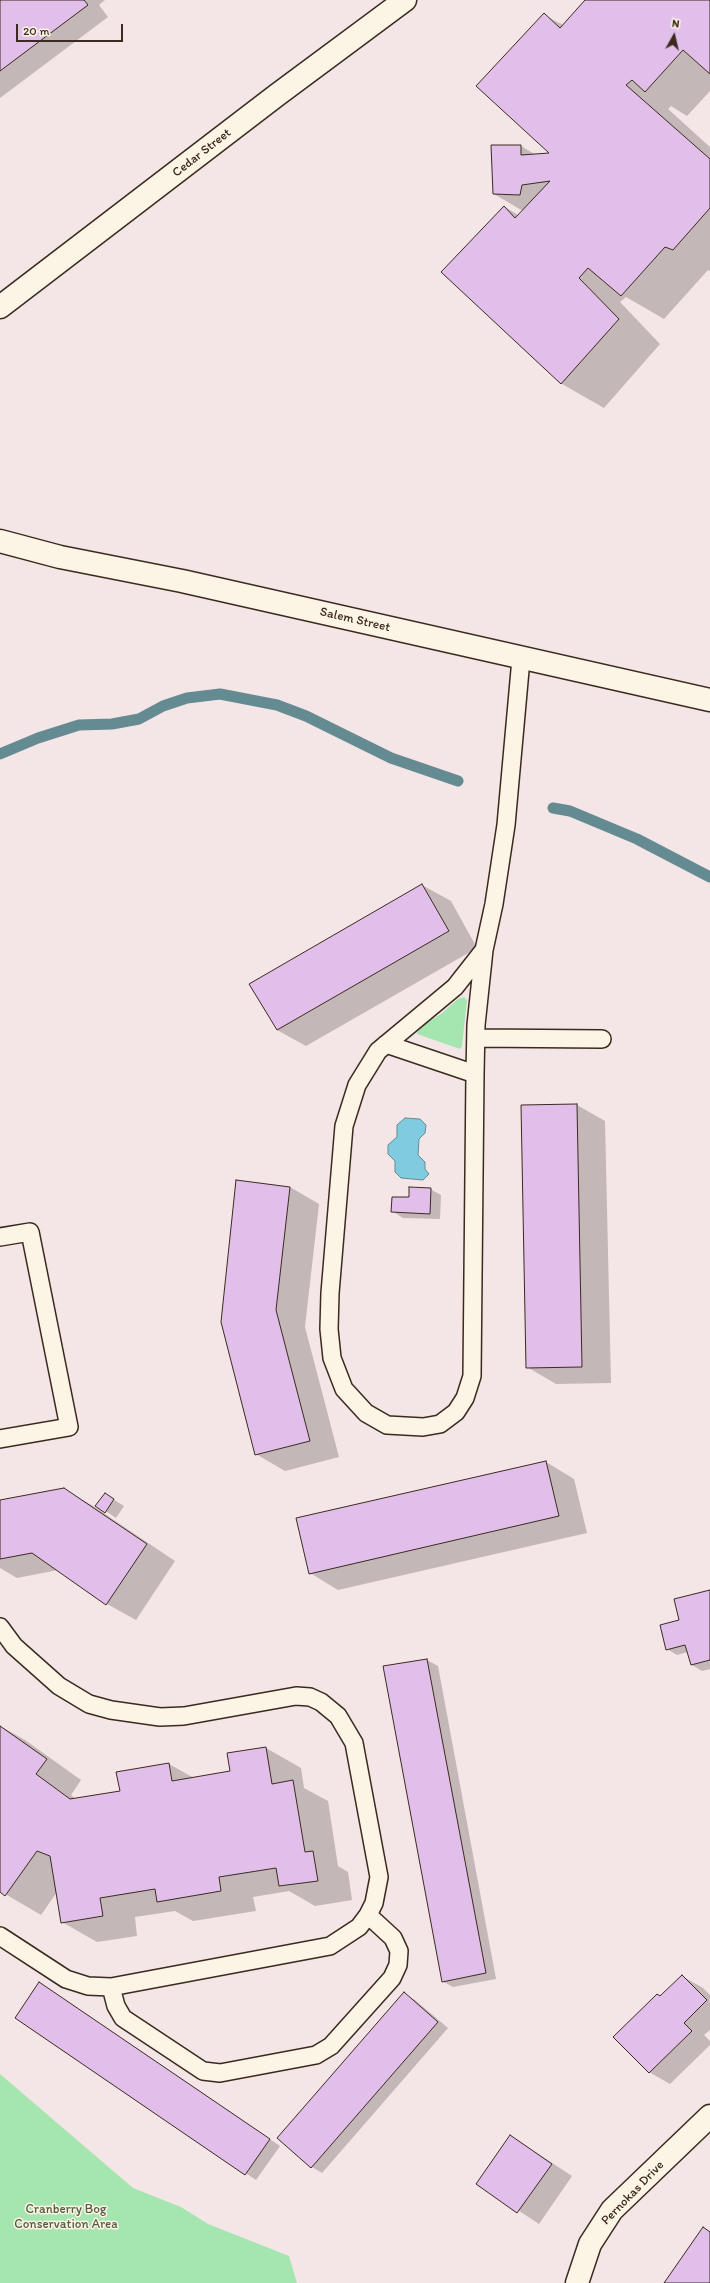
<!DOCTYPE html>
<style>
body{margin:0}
#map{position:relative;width:710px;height:2283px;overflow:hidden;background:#f4e5e6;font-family:Itim,sans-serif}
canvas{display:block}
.north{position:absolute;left:654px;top:16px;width:40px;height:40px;-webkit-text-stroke:3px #fcf5e5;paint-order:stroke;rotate:8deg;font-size:11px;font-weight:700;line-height:16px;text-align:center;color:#3b2a1e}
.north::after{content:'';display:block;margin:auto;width:14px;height:18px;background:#3b2a1e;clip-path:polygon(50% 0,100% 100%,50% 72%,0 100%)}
.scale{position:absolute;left:16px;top:24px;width:107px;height:18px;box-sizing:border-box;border:2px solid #3b2a1e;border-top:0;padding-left:5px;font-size:12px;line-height:14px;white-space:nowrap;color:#3b2a1e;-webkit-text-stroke:3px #fcf5e5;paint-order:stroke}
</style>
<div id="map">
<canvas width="710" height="2283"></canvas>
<div class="north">N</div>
<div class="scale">20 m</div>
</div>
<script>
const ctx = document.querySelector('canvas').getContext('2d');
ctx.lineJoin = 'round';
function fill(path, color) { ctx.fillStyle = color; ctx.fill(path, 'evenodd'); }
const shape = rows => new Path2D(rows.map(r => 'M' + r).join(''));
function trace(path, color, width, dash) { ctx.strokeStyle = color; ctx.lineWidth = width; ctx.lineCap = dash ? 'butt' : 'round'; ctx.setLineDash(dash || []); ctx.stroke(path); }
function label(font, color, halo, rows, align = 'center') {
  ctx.font = font + ' Itim,sans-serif'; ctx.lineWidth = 3; ctx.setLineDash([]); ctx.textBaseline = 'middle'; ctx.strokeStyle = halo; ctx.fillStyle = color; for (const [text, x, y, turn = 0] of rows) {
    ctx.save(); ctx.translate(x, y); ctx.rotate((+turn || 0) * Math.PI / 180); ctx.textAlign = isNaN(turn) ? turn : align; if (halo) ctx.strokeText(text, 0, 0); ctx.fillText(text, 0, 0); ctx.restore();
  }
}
const green = shape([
 [464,997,467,1000,462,1046,460,1049,417,1034,418,1028,441,1014,458,999],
 [0,2074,133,2188,181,2207,208,2224,289,2256,297,2283,0,2283]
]);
const water = shape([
 [405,1118,420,1119,426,1125,425,1133,419,1139,418,1155,425,1162,425,1169,429,1174,423,1180,401,1178,395,1172,395,1161,388,1154,388,1145,397,1137,397,1125,405,1118]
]);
const shadow = shape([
 [0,0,105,0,99,5,108,17,0,98],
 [587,0,710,0,710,91,687,116,671,106,668,109,710,147,710,271,708,270,664,319,626,297,620,302,660,344,604,408,562,384,442,272,505,207,518,215,523,211,494,194,521,146,536,155,551,153,544,15,563,25],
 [422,885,451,901,477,948,306,1046,277,1030],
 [577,1105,605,1121,611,1383,556,1384,527,1367],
 [290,1187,319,1204,305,1327,339,1457,285,1471,256,1454],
 [430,1189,441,1195,440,1219,403,1218,392,1211,409,1198],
 [546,1462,574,1479,587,1533,338,1590,310,1573],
 [64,1489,93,1506,175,1561,136,1620,107,1604,58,1570,17,1578,0,1568,0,1501],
 [105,1494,124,1506,116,1518,97,1505],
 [710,1591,710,1669,702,1671,692,1665,688,1652,677,1655,667,1649,680,1621],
 [427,1660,438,1666,496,1979,453,1987,442,1981],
 [0,1726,25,1740,81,1780,71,1795,76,1799,121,1791,118,1772,169,1764,194,1778,231,1772,266,1748,301,1768,304,1788,328,1801,338,1866,348,1872,352,1900,315,1906,289,1891,253,1897,256,1911,193,1921,175,1911,135,1917,137,1936,97,1942,62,1922,57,1892,41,1915,0,1891],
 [682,1976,703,1988,710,1995,710,2030,704,2035,710,2041,710,2045,670,2084,649,2072,660,1997],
 [50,1990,280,2146,256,2180,16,2018],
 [404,1994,415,2000,448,2028,322,2173,312,2167,279,2138],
 [511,2136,572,2176,539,2224,477,2183]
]);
const stream = shape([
 [0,754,38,738,79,725,112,724,139,719,163,706,187,698,220,694,277,705,306,716,391,758,458,781],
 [553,808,570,811,637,839,710,877]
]);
const building = shape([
 [0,0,84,0,88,5,0,71,0,0],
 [585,0,710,0,710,74,683,50,645,92,632,80,626,85,710,159,710,208,673,250,665,247,621,296,588,268,579,278,619,319,561,384,441,272,504,206,515,218,550,181,522,185,520,195,493,194,491,145,521,145,521,155,549,153,476,86,544,13,560,28,585,0],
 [422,884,449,931,277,1030,249,984,422,884],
 [577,1104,582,1367,526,1368,521,1105,577,1104],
 [236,1180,290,1187,276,1310,310,1441,255,1455,221,1322,236,1180],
 [409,1187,431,1188,430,1214,391,1212,392,1197,409,1197,409,1187],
 [546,1461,559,1516,309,1574,296,1518,546,1461],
 [64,1488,147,1544,106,1605,32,1553,0,1559,0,1500,64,1488],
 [105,1493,114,1499,105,1513,95,1506,105,1493],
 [710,1590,710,1660,691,1665,685,1645,666,1650,660,1625,679,1620,674,1599,710,1590],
 [427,1659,486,1973,442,1982,383,1666,427,1659],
 [0,1726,47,1759,36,1774,70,1799,120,1791,116,1772,169,1763,172,1781,230,1771,227,1753,266,1747,272,1784,293,1780,305,1852,313,1851,318,1881,279,1886,276,1868,219,1877,221,1891,157,1902,155,1889,100,1898,103,1916,61,1923,50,1856,37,1851,5,1896,0,1892,0,1726],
 [682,1975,707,2000,684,2023,692,2031,649,2073,613,2037,657,1994,660,1996,682,1975],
 [39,1982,270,2139,245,2175,15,2018,39,1982],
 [404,1992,438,2022,311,2168,277,2138,404,1992],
 [510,2135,552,2164,517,2213,476,2184,510,2135],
 [703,2227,710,2232,710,2283,664,2283,703,2227]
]);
const lane = shape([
 [484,950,476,1025,475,1074,472,1376,465,1398,456,1412,440,1424,423,1427,387,1425,366,1413,344,1389,332,1358,329,1329,330,1293,344,1126,357,1085,378,1051,455,987,484,950],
 [484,950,494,904,506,825,521,659],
 [476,1038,602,1039],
 [386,1044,475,1074],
 [0,1237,30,1232,69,1427,0,1439],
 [0,1627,14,1646,59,1686,89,1704,111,1710,160,1717,184,1716,296,1696,310,1697,321,1702,338,1716,354,1743,379,1877,374,1903,368,1915,359,1927,330,1946,111,1987,88,1986,66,1979,0,1936],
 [111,1987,116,2006,123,2018,203,2071,220,2073,316,2055,331,2046,392,1978,398,1965,399,1951,393,1938,368,1915]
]);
const street = shape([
 [577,2283,590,2244,612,2210,710,2116]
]);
const secondary = shape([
 [0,307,277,95,405,0],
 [0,541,60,557,182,581,710,700]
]);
const streetNames = [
 ["Cedar Street",202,153,-38],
 ["Salem Street",355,620,13],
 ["Pernokas Drive",633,2193,-46]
];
const parkNames = [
 ["Cranberry Bog",66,2210],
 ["Conservation Area",66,2225]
];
fill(green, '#a5e6b0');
fill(water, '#80cbdf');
trace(water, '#648b92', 1);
fill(shadow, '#0003');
trace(stream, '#648b92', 11);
fill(building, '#e1bfea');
trace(building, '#3b2a1e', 1);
trace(lane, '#3b2a1e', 20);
trace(street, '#3b2a1e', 25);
trace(secondary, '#3b2a1e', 25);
trace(lane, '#fcf5e5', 17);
trace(street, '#fcf5e5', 22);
trace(secondary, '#fcf5e5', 22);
label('13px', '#3b2a1e', '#fcf5e5', streetNames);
label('13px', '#565942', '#fcf5e5', parkNames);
</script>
